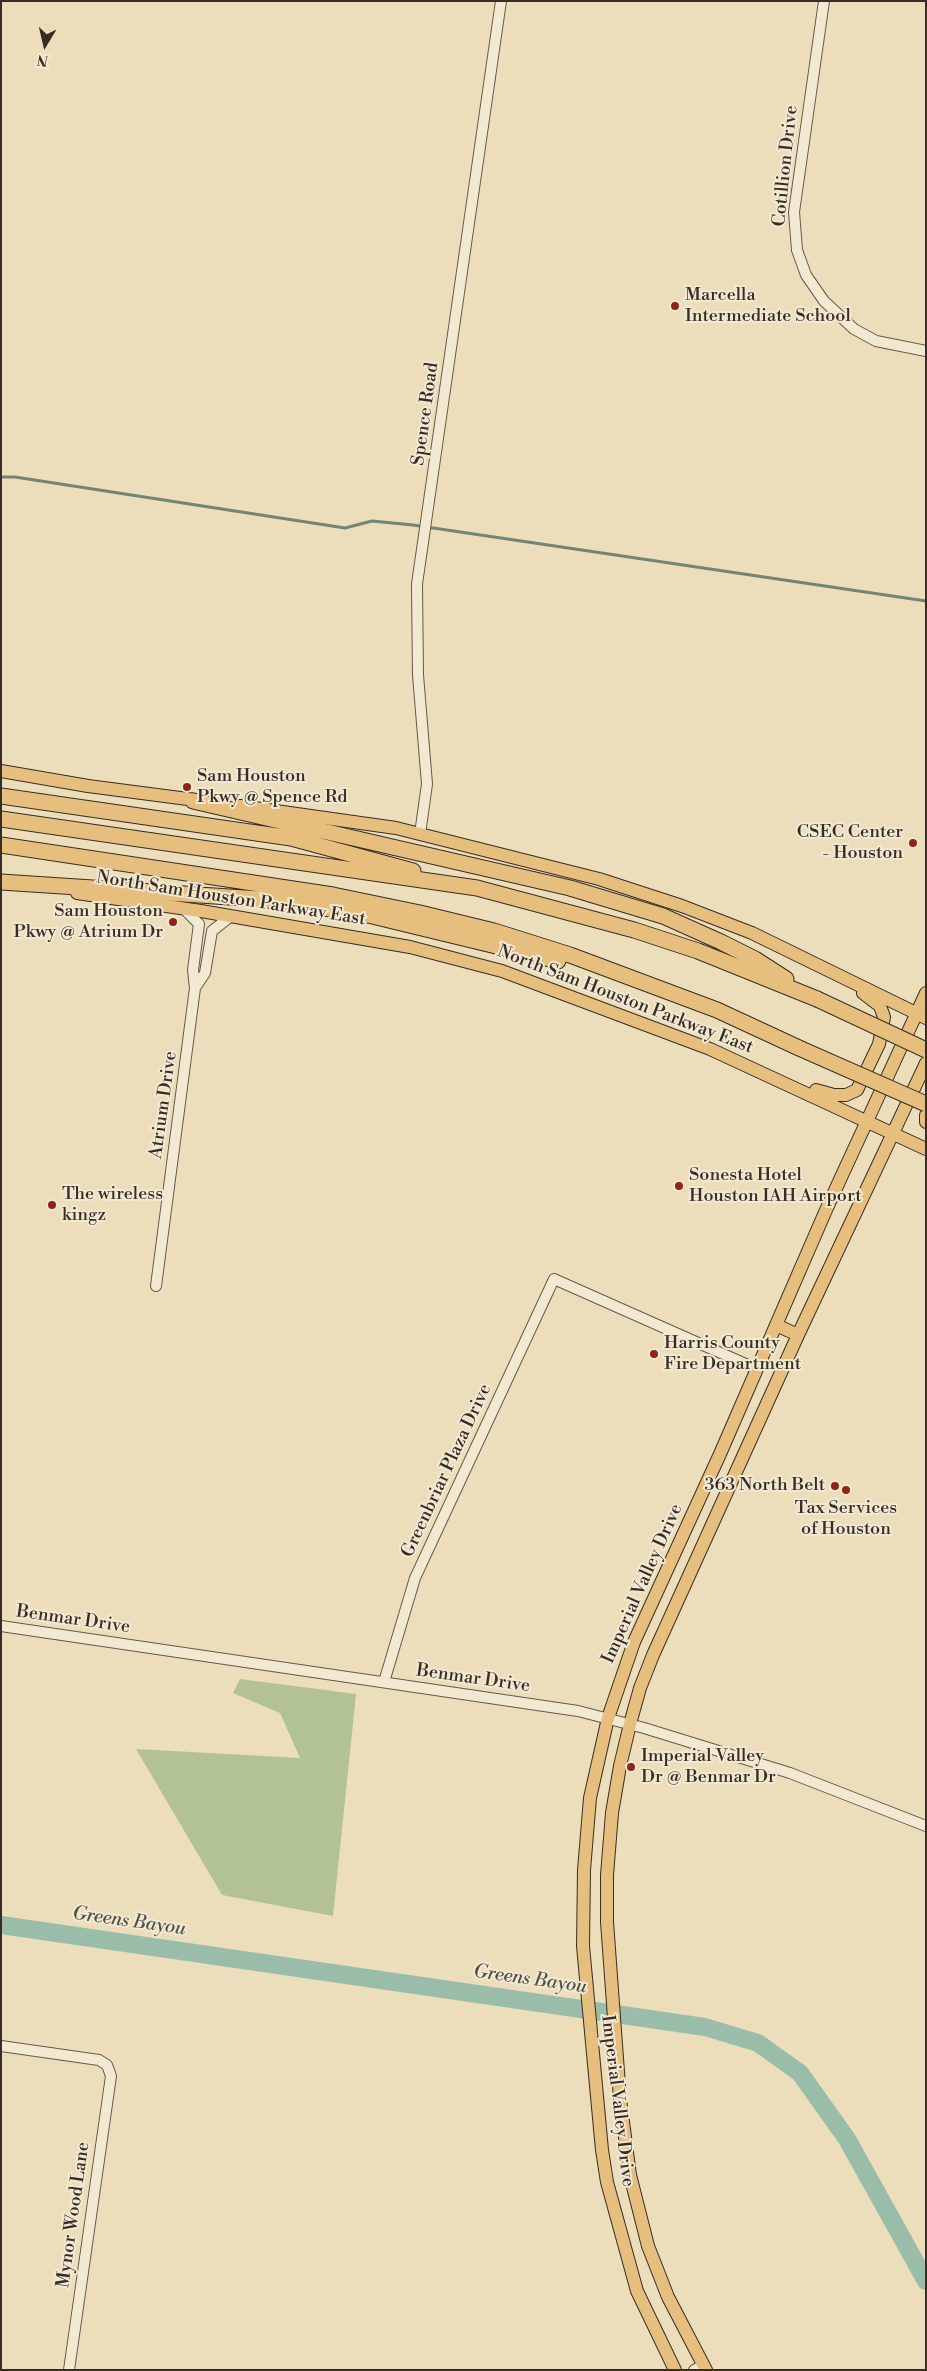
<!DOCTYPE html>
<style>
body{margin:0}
#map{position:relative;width:927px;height:2371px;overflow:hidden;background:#ecddbb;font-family:"Libre Bodoni",serif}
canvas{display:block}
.frame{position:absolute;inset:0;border:2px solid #382d24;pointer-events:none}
.north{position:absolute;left:20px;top:20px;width:50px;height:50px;-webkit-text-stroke:4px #f3e9d3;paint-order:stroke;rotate:189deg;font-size:14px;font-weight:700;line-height:20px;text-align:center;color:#382d24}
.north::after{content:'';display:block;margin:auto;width:18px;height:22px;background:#382d24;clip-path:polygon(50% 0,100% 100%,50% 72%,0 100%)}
</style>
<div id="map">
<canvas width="927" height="2371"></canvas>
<div class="frame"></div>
<div class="north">N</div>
</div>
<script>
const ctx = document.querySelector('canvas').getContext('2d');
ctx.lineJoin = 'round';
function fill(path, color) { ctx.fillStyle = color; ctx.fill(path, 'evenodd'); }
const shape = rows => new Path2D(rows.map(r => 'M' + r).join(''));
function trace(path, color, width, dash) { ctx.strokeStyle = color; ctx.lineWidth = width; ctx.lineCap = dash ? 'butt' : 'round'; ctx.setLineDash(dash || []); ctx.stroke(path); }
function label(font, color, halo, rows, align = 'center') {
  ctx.font = font + ' "Libre Bodoni",serif'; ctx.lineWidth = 4; ctx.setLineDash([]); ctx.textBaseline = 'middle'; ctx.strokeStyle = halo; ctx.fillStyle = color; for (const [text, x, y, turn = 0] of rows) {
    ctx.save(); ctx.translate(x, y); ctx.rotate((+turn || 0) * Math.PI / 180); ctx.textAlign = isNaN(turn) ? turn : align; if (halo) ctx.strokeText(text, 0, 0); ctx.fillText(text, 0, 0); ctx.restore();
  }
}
const green = shape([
 [240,1679,356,1694,333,1916,222,1895,136,1749,300,1758,280,1713,233,1693]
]);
const stream = shape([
 [1,477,15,477,345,528,372,521,413,525,926,601]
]);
const river = shape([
 [1,1925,705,2027,758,2043,800,2073,847,2139,926,2281]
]);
const minor = shape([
 [824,1,794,212,797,250,806,275,824,301,854,329,876,341,926,351],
 [420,834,427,784,418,675,417,584,501,1],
 [195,988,205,973,212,931,231,916],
 [156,1286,195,988,193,970,199,924,183,908],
 [1,1626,578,1711,644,1728,790,1773,926,1826],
 [384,1682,415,1578,554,1279,757,1369],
 [1,2046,99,2060,107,2065,111,2076,69,2370],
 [694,2370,703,2365]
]);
const major = shape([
 [1,771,88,786,203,801],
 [240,806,396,828,599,879,682,906,752,933,926,1018],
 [77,893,201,911,410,947,502,971,710,1049,926,1149],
 [816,1090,834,1095,846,1095,857,1090,879,1044,884,1017,880,1006,863,993],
 [926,1115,926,1122],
 [776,1325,798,1335],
 [675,2370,637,2291,607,2182,602,2150,583,1946,584,1870,590,1798,608,1718,634,1642,720,1454,826,1210,926,993],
 [706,2370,668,2297,648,2246,630,2175,620,2099,607,1922,607,1875,612,1813,620,1766,630,1724,640,1688,653,1655,798,1335,926,1063]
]);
const highway = shape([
 [1,796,291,838,413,871],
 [193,801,570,888,663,916,721,942,755,959,786,979],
 [1,819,477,888,634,930,698,951,817,999],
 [1,845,333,895,420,913,494,931,570,955,717,1010,799,1048],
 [1,882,260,899,360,913,558,961]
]);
const highwayBridge = shape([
 [817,999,926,1050],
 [799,1048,926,1104]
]);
const markers = [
 [675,306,5,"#8f2418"],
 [187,787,5,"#8f2418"],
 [913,843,5,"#8f2418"],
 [173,922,5,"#8f2418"],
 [679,1186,5,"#8f2418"],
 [52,1205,5,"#8f2418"],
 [654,1354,5,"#8f2418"],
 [835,1486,5,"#8f2418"],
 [846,1490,5,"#8f2418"],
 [631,1767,5,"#8f2418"]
];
const streetNames = [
 ["Cotillion Drive",786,166,-84],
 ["Spence Road",426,414,-82],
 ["North Sam Houston Parkway East",231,899,9],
 ["North Sam Houston Parkway East",625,1000,21],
 ["Atrium Drive",164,1105,-82],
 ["Greenbriar Plaza Drive",447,1471,-65],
 ["Imperial Valley Drive",643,1584,-66],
 ["Benmar Drive",73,1620,8],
 ["Benmar Drive",473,1679,8],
 ["Imperial Valley Drive",617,2101,83],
 ["Mynor Wood Lane",74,2215,-82]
];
const poiNames = [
 ["Marcella",685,296],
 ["Intermediate School",685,317],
 ["Sam Houston",197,777],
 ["Pkwy @ Spence Rd",197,798],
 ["CSEC Center",903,833,"right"],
 ["- Houston",903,854,"right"],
 ["Sam Houston",163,912,"right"],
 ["Pkwy @ Atrium Dr",163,933,"right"],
 ["Sonesta Hotel",689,1176],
 ["Houston IAH Airport",689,1197],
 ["The wireless",62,1195],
 ["kingz",62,1216],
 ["Harris County",664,1344],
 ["Fire Department",664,1365],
 ["363 North Belt",825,1486,"right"],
 ["Tax Services",846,1509,"center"],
 ["of Houston",846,1530,"center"],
 ["Imperial Valley",641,1757],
 ["Dr @ Benmar Dr",641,1778]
];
const waterNames = [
 ["Greens Bayou",129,1922,8],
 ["Greens Bayou",530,1980,8]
];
fill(green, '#b3c293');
trace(stream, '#738374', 3);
trace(river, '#9abdaa', 18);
trace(minor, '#65594a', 12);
trace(major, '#382d24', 14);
trace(highway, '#382d24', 17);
trace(minor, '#f3e9d3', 10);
trace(major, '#e6be7e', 12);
trace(highway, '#e6be7e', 15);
trace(highwayBridge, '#382d24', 17, []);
trace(highwayBridge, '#e6be7e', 15);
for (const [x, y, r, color] of markers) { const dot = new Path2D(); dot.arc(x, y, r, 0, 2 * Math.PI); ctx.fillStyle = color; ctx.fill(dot); trace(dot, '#f3e9d3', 2); }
label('18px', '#382d24', '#f3e9d3', streetNames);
label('18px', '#382d24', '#f3e9d3', poiNames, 'left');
label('italic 19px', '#505146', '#f3e9d3', waterNames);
</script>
